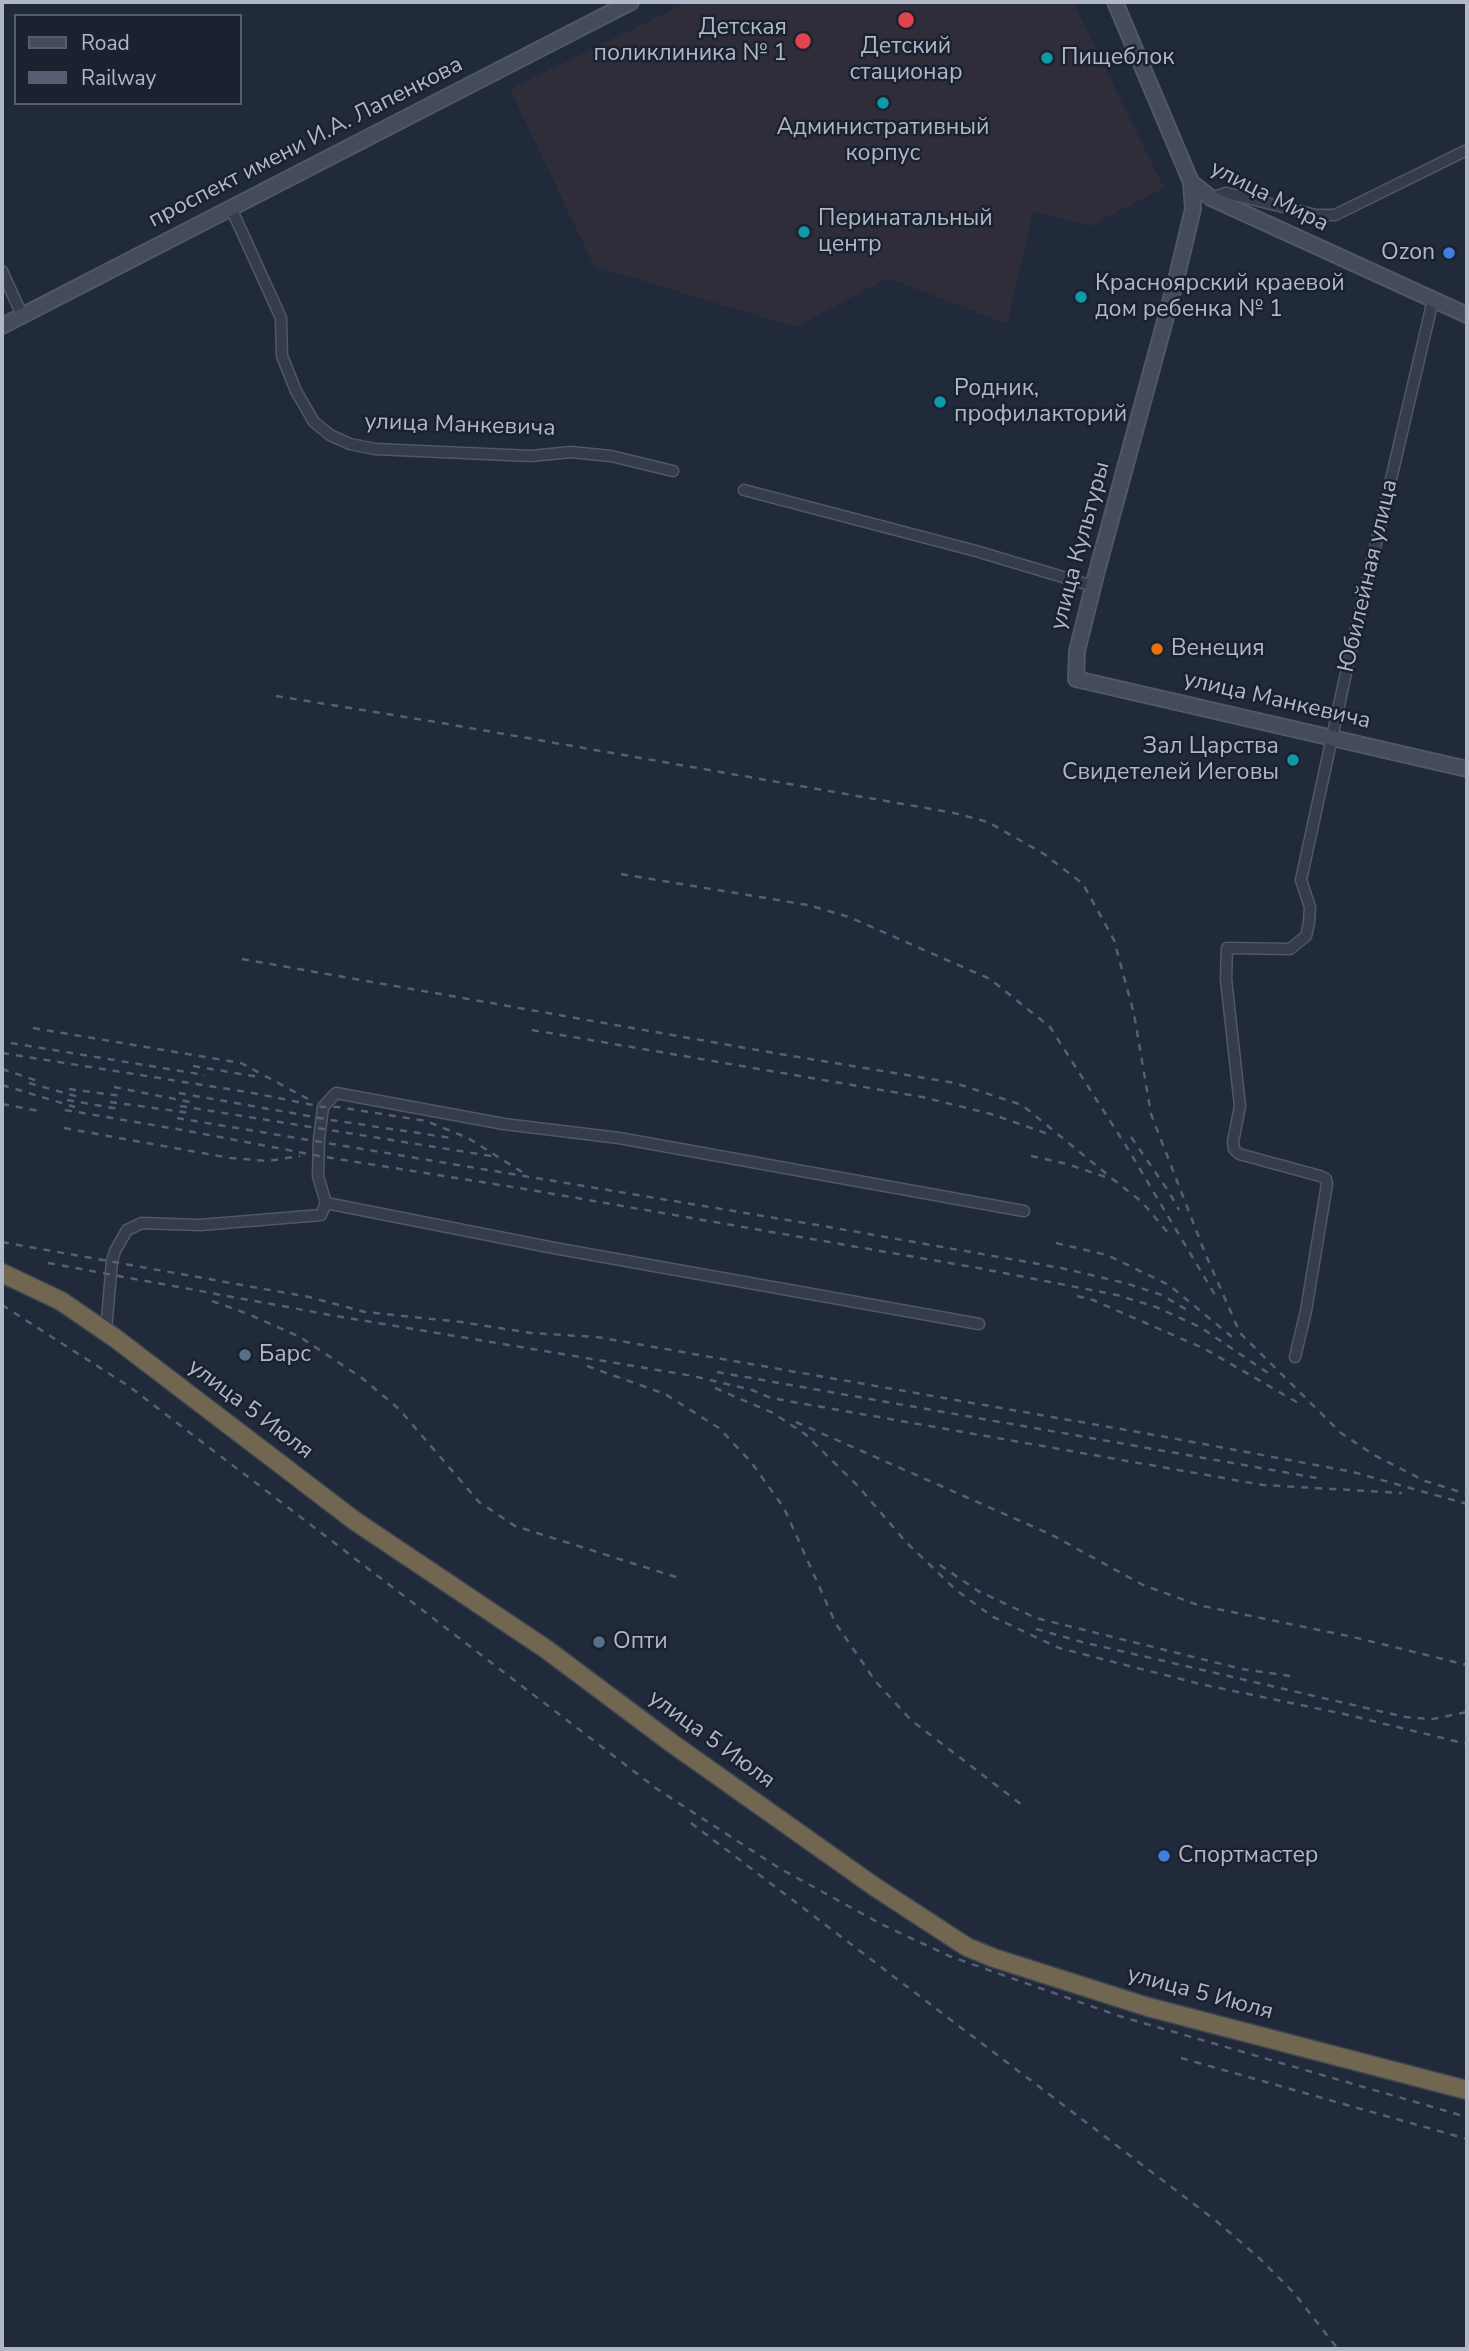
<!DOCTYPE html>
<meta charset="utf-8">
<style>
body{margin:0}
#map{position:relative;width:1469px;height:2351px;overflow:hidden;background:#212a3a;font-family:"Nunito Sans",sans-serif}
canvas{display:block}
.frame{position:absolute;inset:0;border:4px solid #b0b7c7;pointer-events:none}
.legend{position:absolute;left:14px;top:14px;width:228px;height:91px;box-sizing:border-box;background:#1a212f;border:2px solid #565d6c;margin:0;padding:9px 12px;list-style:none;font-size:21px;color:#b0b7c7}
.legend li{display:flex;align-items:center;gap:14px;height:35px}
.legend b{width:35px;border:2px solid #565d6c}
</style>
<div id="map">
<canvas width="1469" height="2351"></canvas>
<div class="frame"></div>
<ul class="legend">
<li><b style="height:9px;background:#434b5d"></b>Road</li>
<li><b style="height:9px;background:#566072"></b>Railway</li>
</ul>
</div>
<script>
const ctx = document.querySelector('canvas').getContext('2d');
ctx.lineJoin = 'round';
function fill(path, color) { ctx.fillStyle = color; ctx.fill(path, 'evenodd'); }
const shape = rows => new Path2D(rows.map(r => 'M' + r).join(''));
function trace(path, color, width, dash) { ctx.strokeStyle = color; ctx.lineWidth = width; ctx.lineCap = dash ? 'butt' : 'round'; ctx.setLineDash(dash || []); ctx.stroke(path); }
function label(font, color, halo, rows, align = 'center') {
  ctx.font = font + ' "Nunito Sans",sans-serif'; ctx.lineWidth = 5; ctx.setLineDash([]); ctx.textBaseline = 'middle'; ctx.strokeStyle = halo; ctx.fillStyle = color; for (const [text, x, y, turn = 0] of rows) {
    ctx.save(); ctx.translate(x, y); ctx.rotate((+turn || 0) * Math.PI / 180); ctx.textAlign = isNaN(turn) ? turn : align; if (halo) ctx.strokeText(text, 0, 0); ctx.fillText(text, 0, 0); ctx.restore();
  }
}
const medical = shape([
 [688,2,1073,2,1164,188,1090,226,1033,212,1007,324,888,278,795,327,594,266,510,89]
]);
const street = shape([
 [1211,198,1226,193,1316,215,1335,215,1467,150],
 [231,208,281,318,282,356,296,391,314,422,330,435,350,444,375,449,531,456,571,452,611,456,673,471],
 [2,271,22,315],
 [744,490,976,551,1093,586],
 [326,1203,318,1176,319,1140,323,1107,336,1093,504,1124,619,1138,1024,1211],
 [106,1331,112,1261,115,1251,127,1230,142,1223,200,1225,321,1215,326,1203,554,1248,979,1324],
 [1295,1357,1306,1311,1327,1184,1326,1179,1320,1176,1239,1154,1234,1149,1233,1142,1240,1106,1226,979,1227,948,1290,949,1306,936,1309,923,1310,907,1301,880,1351,650,1433,300]
]);
const secondary = shape([
 [1115,2,1191,182,1211,198,1467,315],
 [1191,182,1193,209,1175,284,1097,571,1077,651,1076,679,1467,769],
 [2,326,631,2]
]);
const highway = shape([
 [2,1273,61,1301,115,1338,355,1521,546,1649,673,1744,875,1887,967,1947,994,1958,1148,2007,1467,2090]
]);
const rail = shape([
 [276,696,430,721,954,813,988,822,1044,854,1083,884,1114,940,1134,1014,1151,1114,1205,1253,1240,1333,1341,1433,1374,1455,1425,1481,1467,1494],
 [621,874,808,905,849,917,990,979,1050,1027,1128,1149,1215,1295],
 [242,959,774,1053,955,1083,1022,1105,1114,1180],
 [33,1028,241,1063,308,1099],
 [532,1030,922,1097,991,1114,1051,1135],
 [11,1043,205,1075],
 [2,1053,253,1093,323,1107,338,1107,426,1121,468,1138,522,1172],
 [193,1066,259,1077],
 [2,1069,38,1081],
 [29,1083,79,1097],
 [2,1085,75,1107],
 [114,1087,190,1102],
 [69,1089,121,1096],
 [179,1093,331,1120,452,1138],
 [67,1100,119,1109],
 [110,1102,190,1113],
 [2,1104,39,1111],
 [180,1106,491,1156],
 [65,1110,188,1131,319,1156,525,1189,978,1268,1117,1295,1156,1307,1200,1327,1268,1373],
 [177,1118,829,1227,1061,1268,1125,1283,1162,1295,1192,1313],
 [64,1128,230,1158,268,1161,300,1156],
 [1131,1137,1169,1192,1179,1210],
 [1031,1156,1067,1164,1114,1180,1142,1202,1169,1234],
 [2,1242,309,1297,365,1312,461,1322,531,1333,597,1337,1166,1437,1353,1472,1467,1504],
 [1056,1243,1107,1255,1169,1285,1232,1337],
 [48,1263,336,1316,693,1376,752,1390,771,1398,1263,1485,1402,1493],
 [1077,1296,1093,1300,1205,1349,1300,1404],
 [212,1301,248,1314,300,1337,362,1378,399,1409,479,1502,515,1526,676,1577],
 [2,1305,130,1387,657,1789,779,1868,881,1924,949,1956,1119,2016,1467,2117],
 [587,1366,665,1394,719,1428,751,1462,784,1508,836,1624,876,1682,911,1720,1022,1805],
 [717,1372,1323,1479],
 [715,1388,773,1413,805,1434,858,1486,906,1542,956,1590,993,1617,1059,1648,1200,1684,1344,1714,1467,1744],
 [796,1422,1052,1535,1143,1585,1198,1605,1353,1637,1467,1665],
 [940,1565,978,1591,1036,1618,1242,1669,1290,1676],
 [1036,1629,1082,1642,1405,1717,1433,1719,1467,1712],
 [691,1823,1215,2220,1257,2256,1294,2293,1338,2349],
 [1181,2058,1467,2139]
]);
const markers = [
 [906,20,9,"#e0444e"],
 [803,41,9,"#e0444e"],
 [1047,58,7,"#0f9aa8"],
 [883,103,7,"#0f9aa8"],
 [804,232,7,"#0f9aa8"],
 [1449,253,7,"#3f7fe0"],
 [1081,297,7,"#0f9aa8"],
 [940,402,7,"#0f9aa8"],
 [1157,649,7,"#e8710a"],
 [1293,760,7,"#0f9aa8"],
 [245,1355,7,"#5c6f8a"],
 [599,1642,7,"#5c6f8a"],
 [1164,1856,7,"#3f7fe0"]
];
const poiNames = [
 ["Детская",787,28,"right"],
 ["поликлиника № 1",787,54,"right"],
 ["Детский",906,47,"center"],
 ["стационар",906,73,"center"],
 ["Пищеблок",1061,58],
 ["Административный",883,128,"center"],
 ["корпус",883,154,"center"],
 ["Перинатальный",818,219],
 ["центр",818,245],
 ["Ozon",1435,253,"right"],
 ["Красноярский краевой",1095,284],
 ["дом ребенка № 1",1095,310],
 ["Родник,",954,389],
 ["профилакторий",954,415],
 ["Венеция",1171,649],
 ["Зал Царства",1279,747,"right"],
 ["Свидетелей Иеговы",1279,773,"right"],
 ["Барс",259,1355],
 ["Опти",613,1642],
 ["Спортмастер",1178,1856]
];
const streetNames = [
 ["проспект имени И.А. Лапенкова",306,143,-27],
 ["улица Мира",1269,197,27],
 ["улица Манкевича",460,426,2],
 ["улица Культуры",1081,546,-75],
 ["Юбилейная улица",1369,576,-77],
 ["улица Манкевича",1277,701,13],
 ["улица 5 Июля",250,1410,37],
 ["улица 5 Июля",711,1740,36],
 ["улица 5 Июля",1200,1994,15]
];
fill(medical, '#302d3b');
trace(street, '#505765', 13);
trace(secondary, '#505765', 18);
trace(highway, '#3d4452', 21);
trace(street, '#353c4a', 10);
trace(secondary, '#434b5d', 14);
trace(highway, '#716751', 18);
trace(rail, '#566072', 2.5, [7, 7]);
for (const [x, y, r, color] of markers) { const dot = new Path2D(); dot.arc(x, y, r, 0, 2 * Math.PI); ctx.fillStyle = color; ctx.fill(dot); trace(dot, '#1a212f', 2.5); }
label('23px', '#b0b7c7', '#1a212f', poiNames, 'left');
label('23px', '#b0b7c7', '#1a212f', streetNames);
</script>
